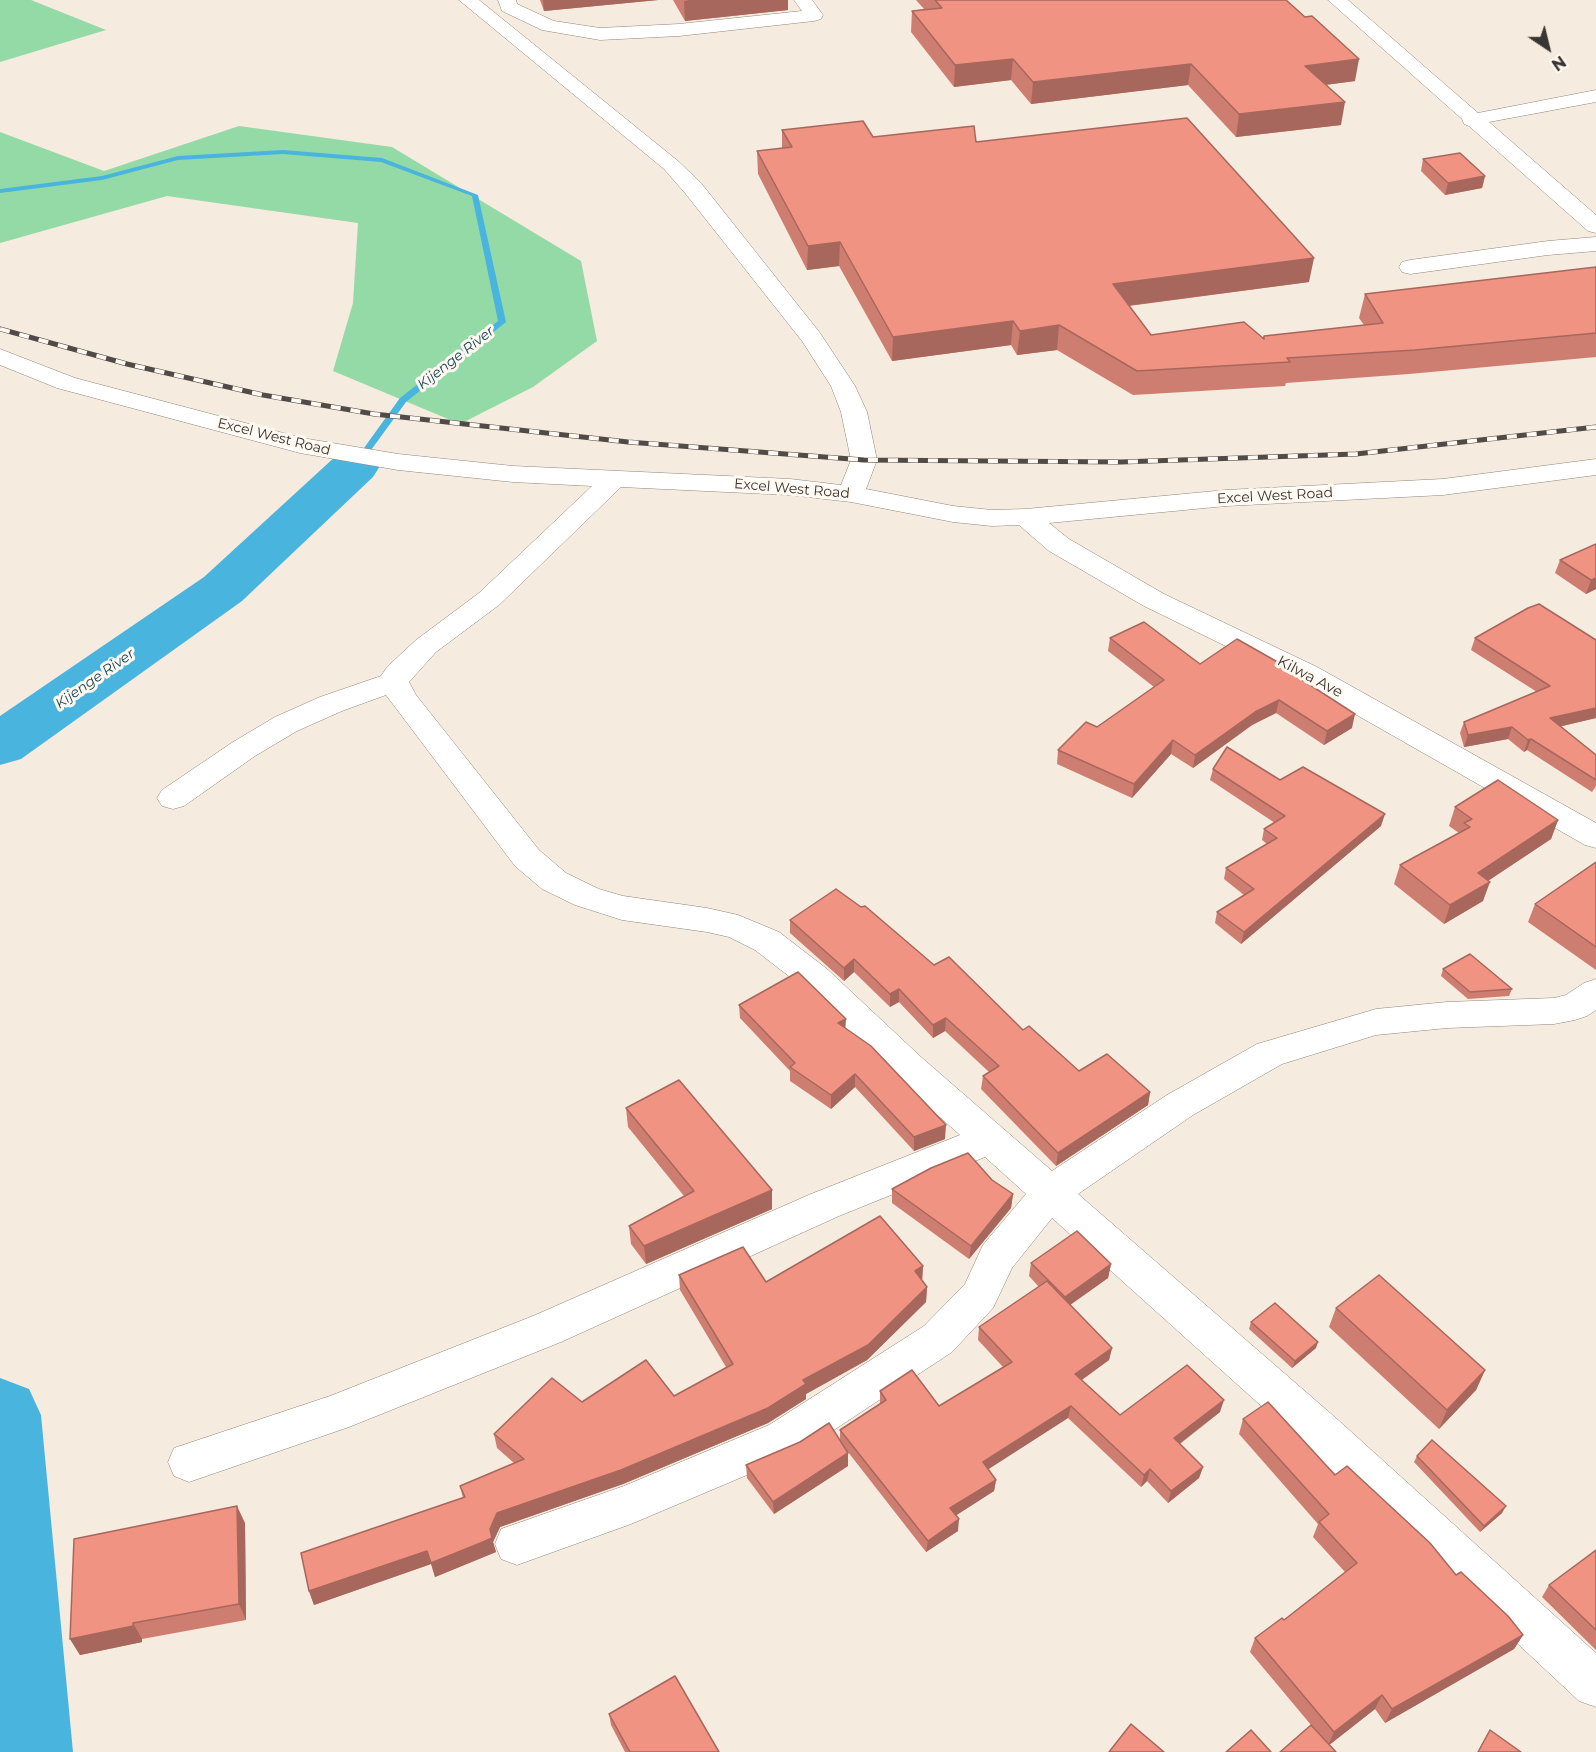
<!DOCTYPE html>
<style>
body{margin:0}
#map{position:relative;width:1596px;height:1752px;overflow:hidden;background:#f5ebde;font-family:Montserrat,sans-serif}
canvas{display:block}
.north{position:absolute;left:1518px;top:18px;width:60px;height:60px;-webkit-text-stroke:4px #fff9f1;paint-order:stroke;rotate:145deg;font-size:16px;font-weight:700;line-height:24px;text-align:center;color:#393531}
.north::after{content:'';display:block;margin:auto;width:21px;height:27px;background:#393531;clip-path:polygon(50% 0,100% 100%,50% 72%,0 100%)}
</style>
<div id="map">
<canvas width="1596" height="1752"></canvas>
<div class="north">N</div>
</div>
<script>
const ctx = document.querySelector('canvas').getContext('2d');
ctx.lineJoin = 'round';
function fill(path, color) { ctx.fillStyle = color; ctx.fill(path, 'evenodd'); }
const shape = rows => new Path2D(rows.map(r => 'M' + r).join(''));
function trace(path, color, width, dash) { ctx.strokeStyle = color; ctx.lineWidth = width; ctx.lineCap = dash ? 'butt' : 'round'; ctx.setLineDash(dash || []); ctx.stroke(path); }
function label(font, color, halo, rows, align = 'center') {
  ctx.font = font + ' Montserrat,sans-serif'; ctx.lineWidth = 6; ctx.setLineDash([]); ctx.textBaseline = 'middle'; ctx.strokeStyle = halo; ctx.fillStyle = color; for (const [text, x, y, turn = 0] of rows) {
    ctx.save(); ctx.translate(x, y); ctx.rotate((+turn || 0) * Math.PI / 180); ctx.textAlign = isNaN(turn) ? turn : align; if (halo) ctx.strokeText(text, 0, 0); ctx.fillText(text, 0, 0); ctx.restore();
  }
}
const green = shape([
 [0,0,31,0,106,30,0,62],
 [239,126,392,147,581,261,597,341,533,387,460,424,333,371,353,303,358,223,167,196,0,243,0,132,104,171]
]);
const stream = shape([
 [283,150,382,158,478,195,506,322,406,402,358,468,355,468,351,466,400,398,498,321,472,196,381,162,283,154,178,160,102,180,0,193,0,189,102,176,178,156,283,150]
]);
const river = shape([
 [355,451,373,455,380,466,373,477,242,601,21,759,0,765,0,716,204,577,337,455,355,451],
 [0,1378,29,1389,41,1415,73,1752,0,1752,0,1378]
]);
const minor = shape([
 [459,0,479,0,678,161,701,183,820,333,855,386,867,412,877,460,866,489,953,506,992,510,1026,509,1226,490,1443,479,1596,459,1596,475,1443,495,1226,506,1049,523,1069,539,1164,594,1317,667,1596,823,1596,848,1585,845,1297,681,1144,606,1049,551,1019,525,992,526,953,522,851,502,790,495,621,487,499,605,436,652,409,682,416,695,539,850,566,873,599,889,623,896,707,908,738,915,779,932,827,969,921,1057,1052,1171,1167,1095,1257,1044,1376,1009,1447,1002,1554,998,1566,995,1584,983,1596,979,1596,1010,1587,1016,1575,1020,1554,1024,1447,1028,1376,1035,1282,1064,1193,1115,1078,1194,1337,1419,1596,1653,1596,1707,1579,1701,1307,1447,1052,1218,1012,1268,993,1308,952,1352,799,1453,631,1524,517,1565,501,1559,495,1544,501,1529,624,1486,769,1425,924,1326,965,1284,983,1245,1026,1194,985,1157,839,1216,561,1342,349,1427,189,1482,174,1476,168,1462,174,1448,330,1396,533,1316,811,1194,960,1135,895,1077,803,987,755,950,729,937,707,932,622,920,575,905,542,889,515,866,386,695,342,711,297,731,255,756,184,806,173,809,162,806,157,798,162,790,233,742,275,717,320,697,381,676,387,667,416,640,479,593,592,486,513,482,398,470,300,453,57,388,0,365,0,349,75,378,302,438,398,454,513,466,790,479,841,485,851,460,841,412,831,386,802,341,685,193,664,169,459,0],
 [498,0,516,0,517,4,554,21,600,28,679,24,802,11,794,0,812,0,823,15,821,19,814,21,679,36,600,40,542,30,502,11,498,0],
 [1328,0,1348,0,1478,113,1596,90,1596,102,1489,122,1596,215,1596,233,1588,231,1469,126,1464,124,1462,119,1328,0],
 [1596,237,1596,251,1548,255,1410,274,1402,272,1399,267,1402,262,1410,260,1548,241,1596,237]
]);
const rail = shape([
 [0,329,127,364,263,395,374,414,628,442,864,460,1121,462,1356,454,1596,427]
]);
const wall = shape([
 [540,0,658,0,544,11],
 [673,0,788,0,788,10,685,21],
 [916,0,1286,0,1355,81,1325,85,1341,125,1236,137,1188,85,1031,104,1011,80,954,87,911,32,912,11,924,9],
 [782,130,873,137,976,142,1309,282,1129,306,1151,335,1263,338,1264,336,1364,325,1359,318,1365,294,1596,267,1596,357,1409,374,1286,383,1285,386,1133,395,1057,350,1017,355,1011,345,892,361,839,266,807,270,758,174,757,151,782,149],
 [1423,159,1485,176,1482,188,1445,195,1421,171],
 [1596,544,1596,589,1586,594,1555,573,1560,560],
 [1528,608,1596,718,1561,726,1596,755,1596,786,1592,792,1527,750,1524,752,1508,739,1464,747,1460,733,1464,722,1537,692,1471,650,1475,638],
 [1110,638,1200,664,1303,680,1352,728,1324,745,1276,713,1252,725,1193,768,1171,754,1132,798,1057,764,1058,750,1097,727,1154,687,1108,651],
 [1213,769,1280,780,1381,826,1241,944,1215,923,1217,912,1244,895,1224,879,1226,868,1267,844,1262,840,1264,829,1275,823,1210,780],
 [1455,807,1558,820,1551,839,1488,881,1483,901,1444,924,1394,884,1400,865,1459,833,1449,826],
 [1596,862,1596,970,1528,922,1535,904],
 [790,920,934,965,1079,1071,1150,1092,1148,1105,1056,1166,981,1089,983,1076,989,1072,945,1031,933,1038,899,1002,890,1007,854,972,844,981,790,933],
 [1443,969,1512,989,1509,996,1468,999,1441,976],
 [739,1005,845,1028,945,1139,914,1151,855,1087,831,1109,790,1081,790,1071,740,1018],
 [626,1108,772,1190,772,1209,646,1264,631,1244,629,1226,684,1196,628,1127],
 [992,1180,1013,1194,1011,1208,969,1259,892,1203,892,1189],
 [1031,1263,1111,1264,1108,1278,1070,1305,1112,1348,1109,1360,1082,1380,1120,1415,1220,1412,1180,1444,1203,1467,1199,1478,1168,1503,1147,1481,1141,1487,1068,1418,988,1469,996,1480,994,1491,956,1515,958,1531,926,1552,848,1452,848,1466,774,1514,747,1478,746,1465,840,1439,840,1430,880,1404,880,1391,939,1406,1003,1367,978,1340,979,1327,1039,1287,1029,1276],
 [923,1266,922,1280,927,1287,926,1302,867,1360,806,1394,806,1399,768,1423,623,1484,500,1527,493,1542,496,1552,435,1577,431,1564,314,1605,309,1591,463,1498,460,1486,514,1463,497,1448,494,1434,582,1402,674,1396,726,1367,680,1290,679,1275,766,1282],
 [1336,1308,1485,1370,1476,1390,1439,1429,1329,1327],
 [1251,1322,1316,1348,1292,1368,1249,1329],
 [1243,1419,1335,1475,1456,1575,1523,1635,1514,1649,1385,1723,1375,1709,1329,1745,1311,1725,1250,1652,1255,1638,1284,1620,1345,1572,1313,1537,1318,1524,1239,1434],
 [1417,1456,1502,1513,1480,1532,1414,1462],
 [245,1523,246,1620,142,1639,142,1642,80,1655,70,1639],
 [1596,1550,1596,1650,1542,1597,1549,1585],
 [609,1714,719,1752,625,1752,611,1725]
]);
const shadedWall = shape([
 [543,0,658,0,544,11],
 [690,0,788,0,788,10,685,21,684,1],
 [1013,59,1011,80,954,87,955,65],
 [1359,59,1355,81,1301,88,1305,66],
 [1191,64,1188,85,1031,104,1033,82],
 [1345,102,1341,125,1236,137,1239,114],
 [1485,176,1482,188,1445,195,1448,183],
 [840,242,839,266,807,270,808,246],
 [1314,258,1309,282,1110,308,1113,284],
 [1013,321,1011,345,892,361,893,337],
 [1059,325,1057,350,1017,355,1020,331],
 [1596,578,1596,589,1586,594,1591,580],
 [1279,700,1276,713,1252,725,1193,768,1195,755,1255,712],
 [1596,708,1596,718,1546,730,1550,718],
 [1355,714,1352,728,1324,745,1327,731],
 [1512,727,1508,739,1464,747,1468,735],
 [1531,739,1527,750,1524,752,1528,740],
 [1173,740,1171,754,1132,798,1134,784],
 [1385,814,1381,826,1241,944,1244,932],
 [1558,820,1551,839,1471,892,1478,873],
 [1490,882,1483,901,1444,924,1450,905],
 [854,959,854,972,844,981,844,968],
 [899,989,899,1002,890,1007,890,994],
 [946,1018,945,1031,933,1038,933,1025],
 [846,1019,845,1033,838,1023],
 [855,1074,855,1087,831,1109,831,1095],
 [1150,1092,1148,1105,1056,1166,1058,1153],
 [946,1125,945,1139,914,1151,914,1137],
 [772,1190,772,1209,646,1264,644,1246],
 [1013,1194,1011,1208,969,1259,971,1246],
 [1111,1264,1108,1278,1063,1310,1065,1297],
 [923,1266,922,1282,915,1271],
 [927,1287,926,1302,867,1360,806,1394,806,1399,768,1423,623,1484,500,1527,493,1542,496,1552,435,1577,431,1563,490,1529,497,1513,803,1380],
 [1318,1342,1316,1348,1292,1368,1295,1361],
 [1112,1348,1109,1360,1073,1386,1075,1374],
 [1485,1370,1476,1390,1439,1429,1447,1410],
 [1224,1400,1220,1412,1171,1450,1174,1438],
 [1071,1406,1068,1418,981,1474,983,1462],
 [848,1453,848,1466,774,1514,773,1502],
 [1203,1467,1199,1478,1168,1503,1171,1491],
 [1150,1469,1147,1481,1141,1487,1144,1475],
 [996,1480,994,1491,949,1520,950,1508],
 [237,1506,245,1523,246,1620,239,1604],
 [1506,1506,1502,1513,1480,1532,1484,1526],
 [959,1519,958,1531,926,1552,928,1541],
 [427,1551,431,1564,314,1605,309,1591],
 [133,1623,142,1639,142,1642,80,1655,70,1639],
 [1523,1635,1514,1649,1385,1723,1392,1709],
 [1382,1695,1375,1709,1328,1746,1334,1732]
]);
const building = shape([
 [935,0,1286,0,1305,17,1312,16,1359,59,1305,66,1345,102,1239,114,1191,64,1033,82,1013,59,955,65,912,11,942,8,935,0],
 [1187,118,1314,258,1113,284,1151,335,1244,322,1264,339,1264,336,1383,323,1365,294,1596,267,1596,333,1415,350,1287,358,1290,362,1137,371,1059,325,1020,331,1013,321,893,337,840,242,808,246,757,151,792,147,782,130,863,121,873,137,974,126,976,142,1187,118],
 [1460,153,1485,176,1448,183,1423,159,1460,153],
 [1596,544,1596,578,1591,580,1560,560,1596,544],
 [1539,604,1596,640,1596,708,1550,718,1596,755,1596,780,1531,739,1528,740,1512,727,1468,735,1464,722,1550,686,1475,638,1528,608,1539,604],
 [1144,622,1200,664,1237,639,1304,677,1301,679,1355,714,1327,731,1279,700,1255,712,1195,755,1173,740,1134,784,1058,750,1086,722,1097,727,1164,680,1110,638,1144,622],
 [1227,747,1280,780,1303,767,1385,814,1244,932,1217,912,1254,889,1226,868,1277,838,1264,829,1285,816,1213,769,1227,747],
 [1498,780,1558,820,1478,873,1490,882,1450,905,1400,865,1470,827,1464,823,1472,819,1455,807,1498,780],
 [1596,862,1596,947,1535,904,1596,862],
 [836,889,861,907,865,906,934,965,949,957,1023,1030,1029,1026,1079,1071,1107,1054,1150,1092,1058,1153,983,1076,999,1066,946,1018,933,1025,899,989,890,994,854,959,844,968,790,920,836,889],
 [1470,954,1512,989,1470,992,1443,969,1470,954],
 [798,972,846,1019,838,1023,871,1046,946,1125,914,1137,855,1074,831,1095,790,1067,795,1063,739,1005,798,972],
 [679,1080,772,1190,644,1246,629,1226,694,1191,626,1108,679,1080],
 [968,1153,992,1180,1013,1194,971,1246,892,1189,931,1168,968,1153],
 [880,1216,923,1266,915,1271,927,1287,868,1345,803,1380,806,1384,768,1408,621,1470,497,1513,490,1529,492,1538,483,1542,431,1563,427,1551,309,1591,301,1553,465,1497,460,1486,524,1459,494,1434,552,1378,582,1402,646,1360,674,1396,733,1364,679,1275,743,1247,766,1282,880,1216],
 [1077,1231,1111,1264,1065,1297,1031,1263,1077,1231],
 [1379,1275,1485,1370,1447,1410,1336,1308,1379,1275],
 [1047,1281,1112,1348,1075,1374,1120,1415,1187,1365,1224,1400,1174,1438,1203,1467,1171,1491,1150,1469,1144,1475,1071,1406,983,1462,996,1480,950,1508,959,1519,928,1541,840,1430,886,1400,880,1391,912,1370,939,1406,1012,1362,979,1327,1047,1281],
 [1275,1303,1318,1342,1295,1361,1251,1322,1275,1303],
 [1268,1402,1335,1475,1347,1466,1430,1543,1456,1575,1461,1572,1508,1616,1523,1635,1392,1709,1382,1695,1334,1732,1255,1638,1282,1618,1284,1620,1357,1563,1319,1522,1329,1514,1243,1419,1268,1402],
 [829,1423,848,1453,773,1502,746,1465,800,1442,829,1423],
 [1432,1440,1506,1506,1484,1526,1417,1456,1432,1440],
 [237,1506,239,1604,133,1623,133,1626,70,1639,74,1539,237,1506],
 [1596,1550,1596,1630,1549,1585,1596,1550],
 [675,1676,719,1752,630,1752,609,1714,675,1676],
 [1131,1724,1164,1752,1109,1752,1131,1724],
 [1311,1725,1336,1752,1280,1752,1311,1725],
 [1251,1730,1271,1752,1226,1752,1251,1730],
 [1490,1730,1521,1752,1478,1752,1490,1730]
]);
const farWaternames = [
 ["Kijenge River",456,358,-38],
 ["Kijenge River",95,679,-35]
];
const farStreetnames = [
 ["Excel West Road",274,437,14],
 ["Excel West Road",792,489,5],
 ["Excel West Road",1275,496,-3]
];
const streetNames = [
 ["Kilwa Ave",1310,677,28]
];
fill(green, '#94daa7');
fill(stream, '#49b5df');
fill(river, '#49b5df');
trace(minor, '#8f867a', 1);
fill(minor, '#fff');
trace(rail, '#504b46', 5);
trace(rail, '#fff9f1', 4, [10]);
fill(wall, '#ce7e71');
fill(shadedWall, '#a8675c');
fill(building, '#f09383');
trace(building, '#a8675c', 1.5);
label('italic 14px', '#164557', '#fff9f1', farWaternames);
label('14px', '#393531', '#fff9f1', farStreetnames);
label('15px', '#393531', '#fff9f1', streetNames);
</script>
